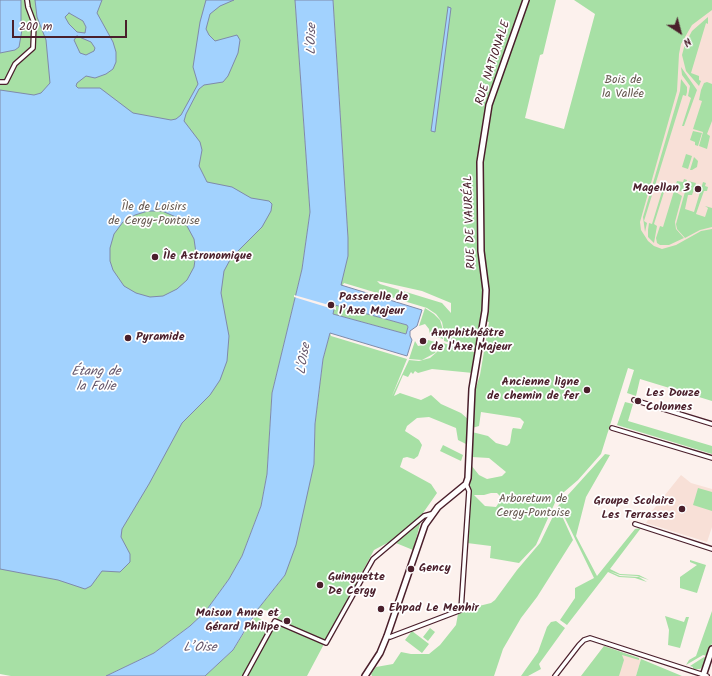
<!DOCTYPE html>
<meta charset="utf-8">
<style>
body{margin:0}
#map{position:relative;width:712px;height:676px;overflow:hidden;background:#fcf1ed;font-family:Kalam,sans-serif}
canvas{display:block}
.north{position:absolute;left:660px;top:12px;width:40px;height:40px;-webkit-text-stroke:3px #fff;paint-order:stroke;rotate:144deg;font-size:11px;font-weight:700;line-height:16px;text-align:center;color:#4a1f2b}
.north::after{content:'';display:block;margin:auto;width:14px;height:18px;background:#4a1f2b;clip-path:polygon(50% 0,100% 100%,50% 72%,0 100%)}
.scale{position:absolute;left:12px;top:20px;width:115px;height:18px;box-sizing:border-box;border:2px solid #4a1f2b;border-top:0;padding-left:5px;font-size:12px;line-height:14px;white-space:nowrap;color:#4a1f2b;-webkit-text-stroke:3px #fff;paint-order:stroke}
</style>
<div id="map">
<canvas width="712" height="676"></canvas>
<div class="north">N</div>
<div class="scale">200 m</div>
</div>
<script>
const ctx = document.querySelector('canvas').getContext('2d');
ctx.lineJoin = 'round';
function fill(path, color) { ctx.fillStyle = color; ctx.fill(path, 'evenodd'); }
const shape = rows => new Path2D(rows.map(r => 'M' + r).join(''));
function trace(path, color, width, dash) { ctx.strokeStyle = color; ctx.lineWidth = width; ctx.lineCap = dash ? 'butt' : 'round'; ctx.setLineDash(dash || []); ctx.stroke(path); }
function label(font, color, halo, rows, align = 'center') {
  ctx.font = font + ' Kalam,sans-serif'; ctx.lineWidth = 3.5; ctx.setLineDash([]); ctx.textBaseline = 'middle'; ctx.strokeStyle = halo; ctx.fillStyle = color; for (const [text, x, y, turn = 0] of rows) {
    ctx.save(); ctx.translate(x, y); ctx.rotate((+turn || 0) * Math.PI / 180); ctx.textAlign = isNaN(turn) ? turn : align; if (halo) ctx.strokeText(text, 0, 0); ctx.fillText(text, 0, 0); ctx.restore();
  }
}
const built = shape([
 [712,6,712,378,623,250,678,36],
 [681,475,691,483,712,489,712,527,707,542,646,523,649,518,648,516],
 [604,646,641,659,636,676,581,676]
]);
const green = shape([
 [0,0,295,0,310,212,302,269,272,393,267,474,261,506,242,556,229,579,205,612,190,626,154,653,106,676,11,676,0,674],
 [333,0,556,0,543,54,540,55,525,118,564,129,595,14,574,0,712,0,712,10,692,25,681,44,679,54,677,91,640,222,641,230,648,241,654,246,662,249,676,245,701,231,712,229,712,401,640,379,636,396,627,393,634,370,628,368,601,454,578,480,557,498,536,545,519,563,490,558,491,546,467,543,471,498,470,485,471,465,479,475,487,479,502,476,506,472,489,458,472,457,472,432,488,436,496,443,507,446,510,443,512,430,513,428,521,429,524,422,520,418,481,412,479,426,472,428,474,394,480,375,489,322,480,320,477,351,444,341,444,332,442,322,436,314,427,308,344,283,342,286,340,285,348,256,348,238],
 [377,281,422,291,451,303,451,313,442,303,380,284],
 [491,493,497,493,500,496,500,501,496,507,485,506,474,495,484,495],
 [708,17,708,24,706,23,691,73,699,76,699,80,701,81,699,86,686,71,682,55,685,44,692,31],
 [681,67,697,90,684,126,682,126,691,98,688,96,690,86,682,75],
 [681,79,687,87,687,92,686,96,683,95,644,221,647,223,645,232,643,217,680,91],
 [707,82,712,84,712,121,707,134,710,136,707,149,699,146,703,132,693,129,702,101,699,100,701,90,704,83],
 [693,131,702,133,698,146,695,145,695,142,690,140],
 [686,154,692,156,688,169,682,167],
 [694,157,698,161,697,167,692,170,690,170],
 [684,179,687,180,684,192,674,190,677,181,683,182],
 [688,181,696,183,692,195,688,195,685,209,694,212,703,182,706,183,705,186,708,187,707,191,704,191,696,214,705,217,708,208,705,206,712,208,712,227,700,230,685,238,677,229,676,224],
 [663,188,665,189,654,224,657,226,654,243,648,237,648,230,649,223,652,224],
 [674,191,682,196,675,222,676,229,684,238,669,245,660,245,657,243,656,238,660,226,663,227],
 [335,305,407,325,408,327,406,334,333,314],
 [425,308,434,314,440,320,443,330,443,339,430,335,429,329,425,324,419,326],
 [330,333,331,336,407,359,392,396,409,360,419,361,430,358,438,351,443,343,477,353,473,359,475,361,473,373,432,369,418,373,415,371,413,374,411,372,408,377,403,375,394,396,400,393,421,400,431,395,441,404,461,413,469,420,468,445,458,440,456,428,429,417,417,418,407,426,405,431,419,440,422,445,418,456,414,459,407,457,403,458,400,467,431,484,437,493,423,513,413,550,391,541,374,550,307,676,205,676,233,650,255,616,271,625,282,613,258,609,285,575,314,464,315,424,323,359],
 [428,340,442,344,435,353,422,360,409,359,415,341,418,346,424,345],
 [625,402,633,404,628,421,712,446,712,454,617,425],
 [443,445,463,455,461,461,440,451],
 [605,454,610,455,586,497,576,536,597,576,635,529,641,528,610,569,620,574,639,575,649,580,637,576,620,575,609,571,620,576,639,577,647,582,635,578,619,577,608,572,567,625,560,620,575,598,575,588,594,578,563,514,562,516,573,540,537,597,521,618,503,649,494,676,372,676,371,674,376,667,393,664,401,652,411,654,429,654,440,645,456,625,458,614,463,610,491,603,495,600,517,570,540,543,558,506],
 [698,488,712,492,712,511,693,505],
 [690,560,706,565,697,593,680,588,680,577,697,565,690,562],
 [712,611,712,643,708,656,703,655,686,665,689,660,696,656],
 [665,616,684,622,686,617,689,617,680,648,668,645,669,630],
 [556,621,565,628,539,664,541,669,528,676,521,676,538,652,547,627,551,622],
 [430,628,435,632,428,641,423,637],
 [412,631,429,644,422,653,405,640],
 [604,646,639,658,639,660,622,655,624,660,619,676,581,676],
 [704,657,707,658,705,664,700,669,693,669,693,667,690,666],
 [641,659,682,676,636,676]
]);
const water = shape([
 [0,0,21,0,21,24,23,24,19,47,15,50,0,53,0,0],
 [35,0,102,0,97,13,113,42,116,52,116,62,113,69,106,74,95,78,86,76,77,83,76,86,78,88,100,88,133,113,171,120,176,119,181,115,198,84,193,67,200,22,206,0,234,0,220,6,210,14,206,29,209,35,215,41,237,35,240,40,238,53,228,76,223,82,204,85,199,89,186,114,184,121,200,142,202,150,199,166,207,182,232,187,251,198,269,201,272,204,271,211,262,227,231,258,224,271,221,293,229,336,227,361,220,380,210,395,182,423,149,484,122,529,121,537,130,554,130,562,120,572,102,571,91,586,85,589,58,580,0,569,0,90,34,95,41,93,50,83,46,40,37,17,35,0],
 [69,13,83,21,86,27,85,33,77,32,69,24,65,17,69,13],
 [77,36,91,42,95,48,94,51,86,55,80,53,74,40,77,36],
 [148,211,162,211,176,217,187,226,194,239,196,253,194,267,187,280,177,289,163,296,150,297,136,293,124,286,113,270,110,261,110,248,114,234,123,222,135,215,148,211],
 [295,0,333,0,348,238,348,256,341,285,422,310,417,326,410,331,410,336,412,340,407,356,330,333,323,359,315,424,314,464,296,545,285,575,258,609,233,650,205,676,106,676,154,653,190,626,205,612,229,579,242,556,261,506,267,474,272,393,302,269,310,212,295,0],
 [335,305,407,325,408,327,406,334,333,314,335,305],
 [448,7,451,8,435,132,431,131,448,7]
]);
const pier = shape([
 [294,295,336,307,336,310,294,297]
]);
const street = shape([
 [0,82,6,82,15,64,33,48,34,23,28,7,27,0],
 [634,400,712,424],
 [612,428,712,458],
 [635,524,712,549],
 [387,636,390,637,461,610,469,491,466,484],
 [245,676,275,621,326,643,373,559,424,516,431,514],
 [555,676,579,645,584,640,590,638,707,676]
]);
const secondary = shape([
 [365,676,380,653,387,636,425,525,438,507,466,484,468,478,472,389,485,311,486,290,481,251,480,162,489,105,526,0],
 [703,676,712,649]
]);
const markers = [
 [698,189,4,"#4a1f2b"],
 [155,257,4,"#4a1f2b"],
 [331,305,4,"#4a1f2b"],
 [128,338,4,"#4a1f2b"],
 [423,341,4,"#4a1f2b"],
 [587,390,4,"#4a1f2b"],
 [638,401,4,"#4a1f2b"],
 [682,509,4,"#4a1f2b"],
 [411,569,4,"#4a1f2b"],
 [320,585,4,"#4a1f2b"],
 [381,609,4,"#4a1f2b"],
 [287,621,4,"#4a1f2b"]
];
const streetNames = [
 ["RUE NATIONALE",494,63,-72],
 ["RUE DE VAURÉAL",471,222,-92]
];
const parkNames = [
 ["Bois de",623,81],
 ["la Vallée",623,95],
 ["Île de Loisirs",154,208],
 ["de Cergy-Pontoise",154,222],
 ["Arboretum de",533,500],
 ["Cergy‐Pontoise",533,514]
];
const poiNames = [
 ["Magellan 3",690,189,"right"],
 ["Île Astronomique",163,257],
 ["Passerelle de",339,298],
 ["l’Axe Majeur",339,312],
 ["Amphithéâtre",431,334],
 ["de l'Axe Majeur",431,348],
 ["Pyramide",136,338],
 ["Ancienne ligne",579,383,"right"],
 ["de chemin de fer",579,397,"right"],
 ["Les Douze",646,394],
 ["Colonnes",646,408],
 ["Groupe Scolaire",674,502,"right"],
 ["Les Terrasses",674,516,"right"],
 ["Gency",419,569],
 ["Guinguette",328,578],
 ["De Cergy",328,592],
 ["Ehpad Le Menhir",389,609],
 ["Maison Anne et",279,614,"right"],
 ["Gérard Philipe",279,628,"right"]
];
const waterNames = [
 ["L'Oise",313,39,-89],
 ["L'Oise",305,359,-81],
 ["Étang de",96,373],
 ["la Folie",96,388],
 ["L’Oise",200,649]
];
fill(built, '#f8e0d7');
fill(green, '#a7e0a5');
fill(water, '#a2d2fe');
trace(water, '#7f8aaa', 1);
fill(pier, '#fcf1ed');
trace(street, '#4a1f2b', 6);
trace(secondary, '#4a1f2b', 8);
trace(street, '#fff', 3.5);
trace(secondary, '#fff', 5);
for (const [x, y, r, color] of markers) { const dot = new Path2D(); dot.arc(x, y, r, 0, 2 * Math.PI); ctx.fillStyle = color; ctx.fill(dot); trace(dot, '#fff', 1.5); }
label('12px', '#4a1f2b', '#fff', streetNames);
label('12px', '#665950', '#fff', parkNames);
label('bold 12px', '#4a1f2b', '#fff', poiNames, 'left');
label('italic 13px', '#64556a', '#fff', waterNames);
</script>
